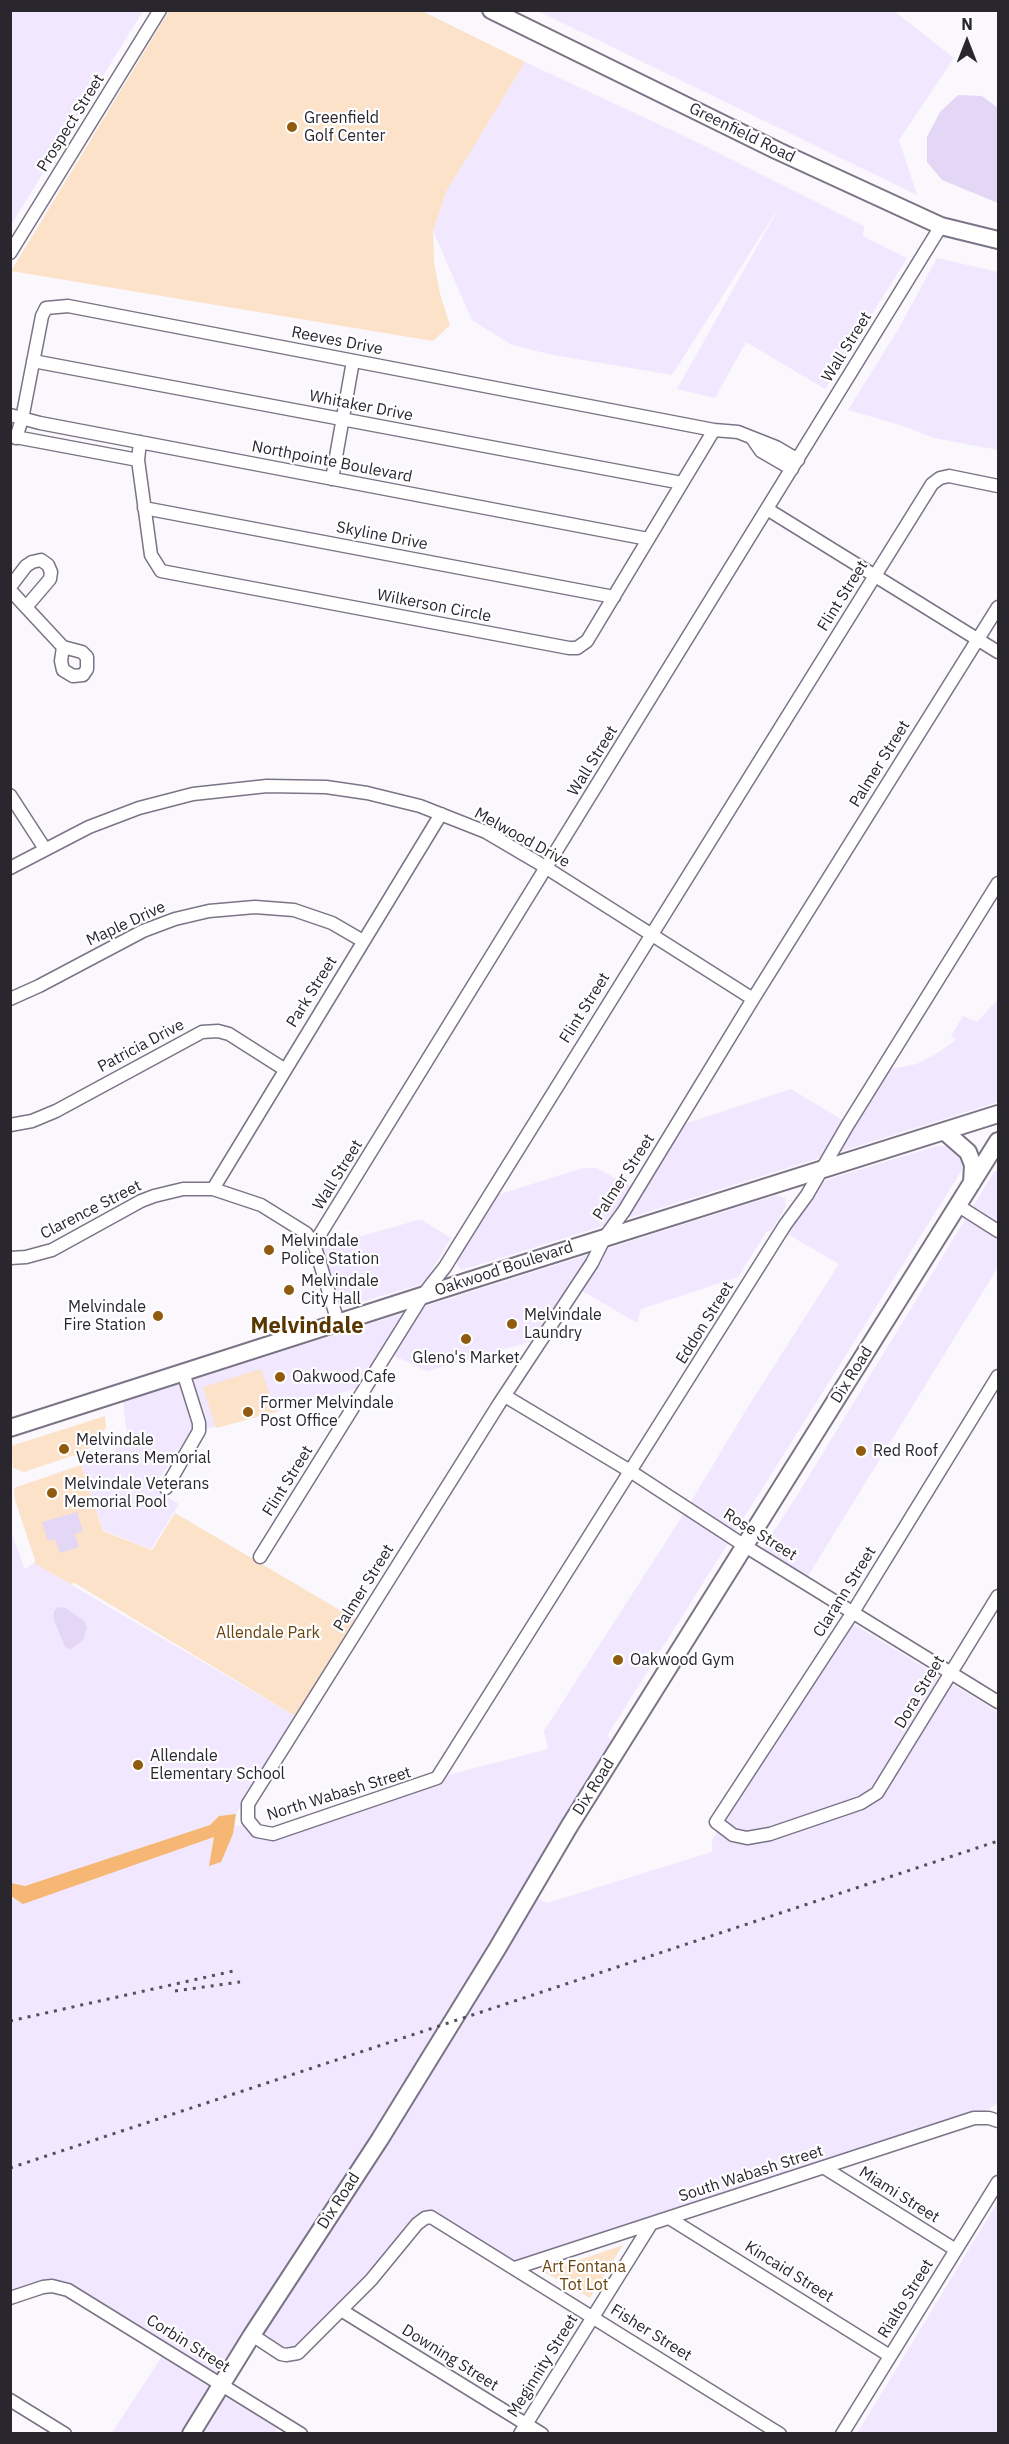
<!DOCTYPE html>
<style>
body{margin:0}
#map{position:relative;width:1009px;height:2444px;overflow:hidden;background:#faf8fc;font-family:"IBM Plex Sans",sans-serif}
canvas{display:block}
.frame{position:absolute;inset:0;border:12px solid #29262e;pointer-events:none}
.north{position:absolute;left:937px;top:12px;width:60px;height:60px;-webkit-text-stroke:4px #fff;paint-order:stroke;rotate:0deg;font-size:16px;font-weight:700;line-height:24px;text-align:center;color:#29262e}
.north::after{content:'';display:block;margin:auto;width:21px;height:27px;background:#29262e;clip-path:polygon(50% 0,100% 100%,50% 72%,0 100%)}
</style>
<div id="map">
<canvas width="1009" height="2444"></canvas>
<div class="frame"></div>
<div class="north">N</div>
</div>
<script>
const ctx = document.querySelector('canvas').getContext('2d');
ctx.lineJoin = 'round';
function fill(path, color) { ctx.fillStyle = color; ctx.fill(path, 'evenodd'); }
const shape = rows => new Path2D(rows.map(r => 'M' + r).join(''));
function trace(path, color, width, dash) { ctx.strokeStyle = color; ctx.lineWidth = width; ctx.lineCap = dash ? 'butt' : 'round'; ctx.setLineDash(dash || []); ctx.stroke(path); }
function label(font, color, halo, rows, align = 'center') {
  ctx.font = font + ' "IBM Plex Sans",sans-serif'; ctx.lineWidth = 4.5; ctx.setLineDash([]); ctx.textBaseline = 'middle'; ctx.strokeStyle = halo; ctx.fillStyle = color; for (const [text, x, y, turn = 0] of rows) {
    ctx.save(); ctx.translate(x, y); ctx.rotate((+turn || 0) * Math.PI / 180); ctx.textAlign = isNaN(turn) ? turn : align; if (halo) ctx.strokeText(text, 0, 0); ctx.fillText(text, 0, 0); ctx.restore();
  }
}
const built = shape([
 [11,10,143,11,11,225,10,11],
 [538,11,894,11,954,58,899,140,917,195],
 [525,62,701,144,864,226,863,236,907,258,825,389,746,342,715,398,677,389,781,204,672,375,553,355,512,345,472,320,433,231,446,192],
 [937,258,998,272,998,450,934,438,900,425,848,410,899,328],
 [998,999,998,1102,504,1257,461,1270,455,1260,497,1195,583,1168,596,1168,642,1192,684,1124,791,1089,854,1127,891,1069,917,1064,936,1054,956,1040,951,1036,963,1016,977,1022],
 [937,1146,948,1146,958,1152,964,1160,962,1170,607,1736,621,1745,530,1895,547,1903,712,1852,712,1840,850,1622,998,1712,998,2103,974,2118,515,2268,432,2217,294,2355,252,2335,222,2384,281,2421,274,2433,112,2433,166,2350,60,2287,11,2298,10,1529,25,1569,34,1563,295,1716,236,1814,219,1816,212,1824,252,1826,262,1833,437,1778,548,1749,544,1731,680,1520,746,1410,839,1264,787,1234,819,1185,826,1180],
 [998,1171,998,1267,808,1576,764,1549,764,1546,798,1494,994,1172],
 [777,1195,785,1198,786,1206,771,1231,767,1231,738,1277,641,1309,637,1323,572,1285,533,1341,427,1371,386,1352,362,1387,276,1412,190,1433,153,1488,179,1504,151,1549,103,1530,81,1465,109,1459,127,1434,123,1402],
 [418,1220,422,1220,451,1238,427,1278,419,1285,344,1307,339,1305,324,1259,323,1247],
 [998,2201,998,2433,857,2433,874,2406]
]);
const green = shape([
 [169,11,422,11,525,62,446,192,433,231,434,262,440,294,450,325,433,341,11,271],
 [261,1369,276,1412,216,1428,203,1387],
 [105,1416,106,1427,97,1441,84,1452,24,1472,13,1468,11,1446],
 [81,1465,103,1531,152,1550,175,1513,355,1619,295,1716,73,1582,72,1585,34,1563,35,1560,15,1500,14,1488],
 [623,2245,590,2298,544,2272]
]);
const forest = shape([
 [236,1814,233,1834,221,1862,209,1866,214,1837,23,1904,11,1896,11,1883,25,1886,210,1825,219,1816]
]);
const water = shape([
 [958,95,982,96,998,108,998,203,942,180,927,162,927,137,940,112],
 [77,1512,83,1531,75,1534,79,1547,60,1553,55,1539,48,1541,42,1522],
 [58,1607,66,1608,84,1621,87,1627,83,1640,71,1649,65,1647,53,1617,54,1611]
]);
const street = shape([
 [10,253,160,10],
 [33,361,682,483],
 [10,415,40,423,648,539],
 [10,436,138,460],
 [16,438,22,419,42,316,46,308,68,306,714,430,738,432,776,447,798,460],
 [752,438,761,451,792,469],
 [140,442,138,460,151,555,161,571,569,648,577,648,587,641,714,430],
 [332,479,353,361],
 [144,508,614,597],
 [767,509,998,652],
 [10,587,26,566,32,562,41,560,48,565,51,572,50,579,27,606],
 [10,590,63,647,82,652,87,657,87,669,83,675,73,676,63,670,61,661,63,647],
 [998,607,753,999,624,1211,605,1237,592,1263,499,1404,248,1804,248,1820,257,1831,273,1834,437,1778,785,1225,807,1195,847,1126,998,883],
 [10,795,45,849],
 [10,868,89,827,139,808,193,794,267,786,326,787,367,793,420,806,486,832,537,862,753,999],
 [10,999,39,986,143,931,175,919,209,911,255,907,294,910,332,923,363,941],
 [10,1125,32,1121,56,1111,202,1032,218,1031,229,1034,284,1069],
 [213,1189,441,814],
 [957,1205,998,1231],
 [10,1258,26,1257,52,1250,141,1201,154,1196,183,1189,213,1189,261,1205,306,1233,314,1244],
 [338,1322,314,1244,941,226],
 [998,1376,853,1612,716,1822,733,1835,747,1838,770,1834,861,1803,877,1793,998,1596],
 [505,1396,630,1471,745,1546,998,1702],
 [166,1488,199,1431,199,1423,183,1372],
 [260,1557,423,1295,445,1267,932,484,940,478,949,476,998,486],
 [823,2167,956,2250],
 [669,2218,890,2356],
 [515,2268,974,2118,989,2118,998,2121],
 [10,2298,43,2287,52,2286,68,2290,301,2434],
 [341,2310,542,2434],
 [252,2335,281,2354,286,2355,298,2353,371,2280,417,2224,425,2218,431,2217,780,2434],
 [10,2400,65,2434],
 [520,2434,651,2224],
 [842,2434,998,2182]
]);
const secondary = shape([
 [491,10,778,151,941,226,998,240],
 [944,1131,968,1152,973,1165,972,1183],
 [10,1428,468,1281,998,1114],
 [191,2434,252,2335,380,2139,497,1949,570,1825,998,1141]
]);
const rail = shape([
 [175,1991,240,1982],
 [10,2021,238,1970],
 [10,2168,998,1841]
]);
const markers = [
 [292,127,6,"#905b0f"],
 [269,1250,6,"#905b0f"],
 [289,1290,6,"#905b0f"],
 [158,1316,6,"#905b0f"],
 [512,1324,6,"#905b0f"],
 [466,1339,6,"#905b0f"],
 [280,1377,6,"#905b0f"],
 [248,1412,6,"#905b0f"],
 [64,1449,6,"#905b0f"],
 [861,1451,6,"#905b0f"],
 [52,1493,6,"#905b0f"],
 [618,1660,6,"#905b0f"],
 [138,1765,6,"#905b0f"]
];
const poiNames = [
 ["Greenfield",304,118],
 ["Golf Center",304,136],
 ["Melvindale",281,1241],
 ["Police Station",281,1259],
 ["Melvindale",301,1281],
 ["City Hall",301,1299],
 ["Melvindale",146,1307,"right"],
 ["Fire Station",146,1325,"right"],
 ["Melvindale",524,1315],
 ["Laundry",524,1333],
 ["Gleno's Market",466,1358,"center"],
 ["Oakwood Cafe",292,1377],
 ["Former Melvindale",260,1403],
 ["Post Office",260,1421],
 ["Melvindale",76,1440],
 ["Veterans Memorial",76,1458],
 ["Red Roof",873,1451],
 ["Melvindale Veterans",64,1484],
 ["Memorial Pool",64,1502],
 ["Oakwood Gym",630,1660],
 ["Allendale",150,1756],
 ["Elementary School",150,1774]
];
const streetNames = [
 ["Prospect Street",71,123,-58],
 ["Greenfield Road",742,133,26],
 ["Reeves Drive",337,341,11],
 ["Wall Street",847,347,-58],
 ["Whitaker Drive",361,406,11],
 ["Northpointe Boulevard",332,462,11],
 ["Skyline Drive",382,536,11],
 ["Flint Street",843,596,-58],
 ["Wilkerson Circle",434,606,11],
 ["Wall Street",593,761,-58],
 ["Palmer Street",880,764,-58],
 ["Melwood Drive",522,838,29],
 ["Maple Drive",126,924,-25],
 ["Park Street",312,992,-58],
 ["Flint Street",585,1008,-58],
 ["Patricia Drive",141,1046,-28],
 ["Wall Street",338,1175,-58],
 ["Palmer Street",624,1177,-57],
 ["Clarence Street",91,1210,-27],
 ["Oakwood Boulevard",504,1269,-18],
 ["Eddon Street",705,1323,-58],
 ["Dix Road",852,1375,-58],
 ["Flint Street",288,1481,-58],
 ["Rose Street",760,1535,32],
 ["Palmer Street",364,1588,-58],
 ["Clarann Street",845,1592,-58],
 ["Dora Street",920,1692,-59],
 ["Dix Road",594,1787,-58],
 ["North Wabash Street",339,1794,-17],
 ["South Wabash Street",751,2174,-18],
 ["Miami Street",899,2195,32],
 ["Dix Road",339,2201,-57],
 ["Kincaid Street",789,2272,32],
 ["Rialto Street",906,2299,-58],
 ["Fisher Street",651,2333,32],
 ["Corbin Street",188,2344,32],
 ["Downing Street",450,2358,32],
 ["Meginnity Street",543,2366,-58]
];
const parkNames = [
 ["Allendale Park",268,1633],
 ["Art Fontana",584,2267],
 ["Tot Lot",584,2285]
];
const districtNames = [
 ["Melvindale",307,1327]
];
fill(built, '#f1e7ff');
fill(green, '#fbe2c8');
fill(forest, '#f5b773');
fill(water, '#e4d7f6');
trace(street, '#7b7386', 15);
trace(secondary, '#7b7386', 20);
trace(street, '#fff', 12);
trace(secondary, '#fff', 16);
trace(rail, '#535057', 3, [3, 6]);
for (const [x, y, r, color] of markers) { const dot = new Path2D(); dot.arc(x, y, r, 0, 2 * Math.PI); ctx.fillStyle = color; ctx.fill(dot); trace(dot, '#fff', 2); }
label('16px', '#29262e', '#fff', poiNames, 'left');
label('16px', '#29262e', '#fff', streetNames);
label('16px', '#6b430e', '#fff', parkNames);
label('bold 22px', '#593500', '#fff', districtNames);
</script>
